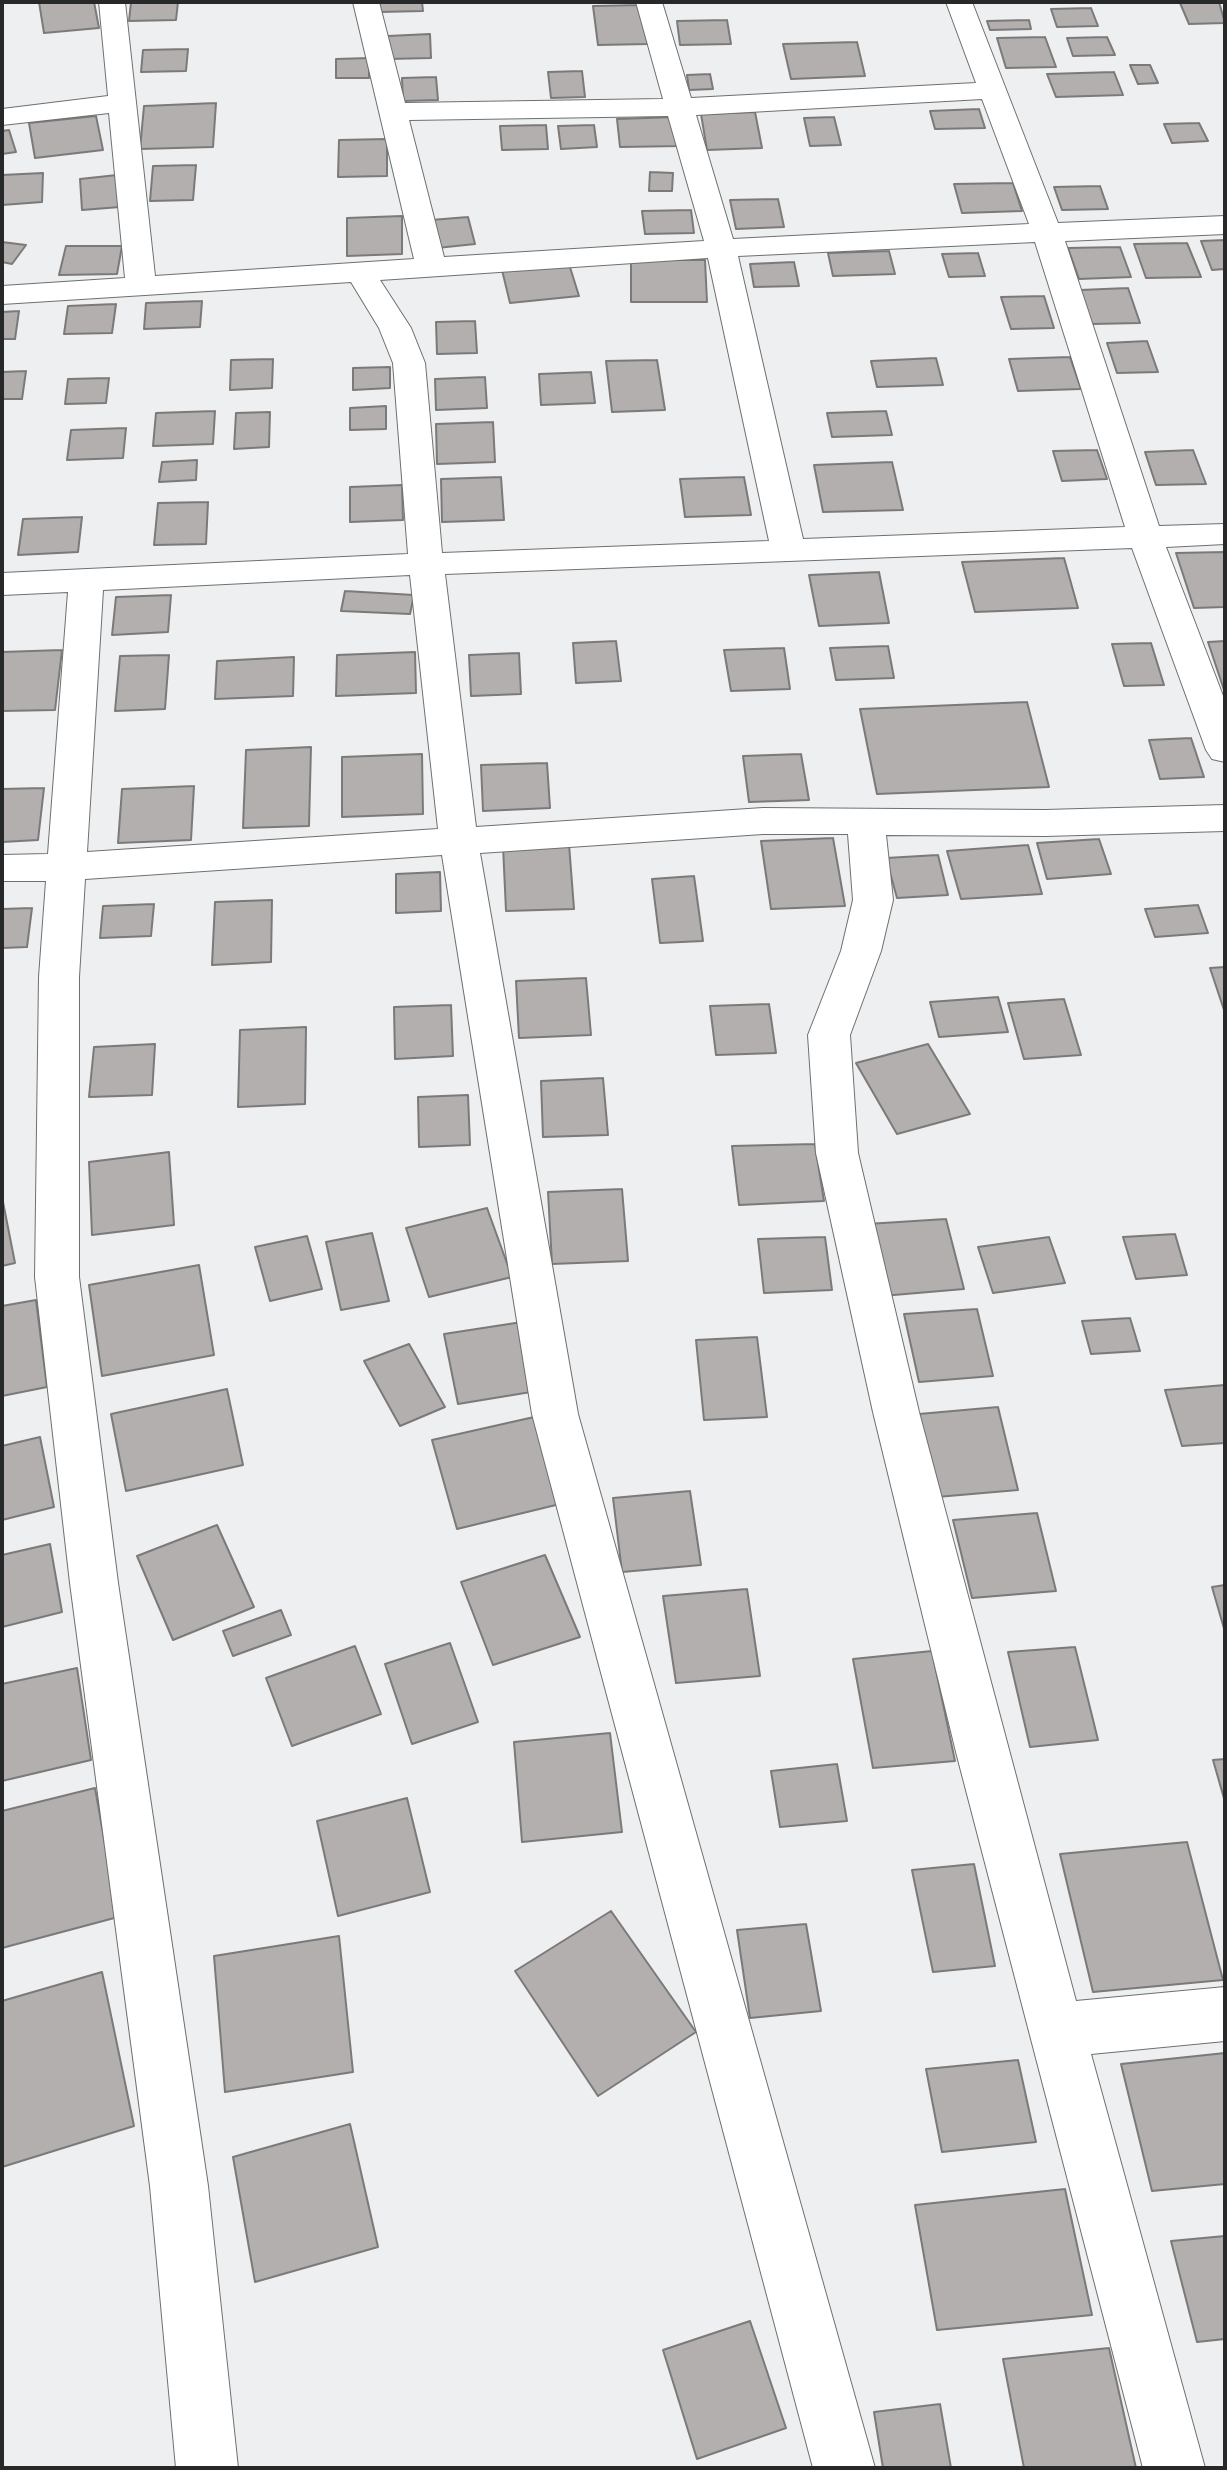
<!DOCTYPE html>
<style>
body{margin:0}
#map{position:relative;width:1227px;height:2470px;overflow:hidden;background:#edeff1;font-family:Barlow,sans-serif}
canvas{display:block}
.frame{position:absolute;inset:0;border:4px solid #272829;pointer-events:none}
</style>
<div id="map">
<canvas width="1227" height="2470"></canvas>
<div class="frame"></div>
</div>
<script>
const ctx = document.querySelector('canvas').getContext('2d');
ctx.lineJoin = 'round';
function fill(path, color) { ctx.fillStyle = color; ctx.fill(path, 'evenodd'); }
const shape = rows => new Path2D(rows.map(r => 'M' + r).join(''));
function trace(path, color, width, dash) { ctx.strokeStyle = color; ctx.lineWidth = width; ctx.lineCap = dash ? 'butt' : 'round'; ctx.setLineDash(dash || []); ctx.stroke(path); }
const building = shape([
 [39,2,94,2,99,28,44,33,39,2],
 [131,2,178,2,176,20,129,21,131,2],
 [380,2,422,2,423,11,380,12,380,2],
 [1219,2,1225,23,1189,24,1180,3,1219,2],
 [642,5,648,44,598,45,593,6,642,5],
 [1091,8,1098,26,1057,27,1051,9,1091,8],
 [727,20,731,44,680,45,677,21,727,20],
 [1029,20,1031,29,990,30,987,21,1029,20],
 [430,34,431,58,388,59,388,36,430,34],
 [1045,37,1056,67,1006,68,997,38,1045,37],
 [1107,37,1115,55,1073,56,1067,38,1107,37],
 [857,42,865,76,791,79,783,44,857,42],
 [188,49,186,71,141,72,143,50,188,49],
 [369,58,369,78,336,78,336,59,369,58],
 [1130,65,1150,65,1158,83,1138,84,1130,65],
 [582,71,585,97,551,98,548,72,582,71],
 [1114,72,1123,95,1056,97,1047,74,1114,72],
 [710,74,713,89,689,90,687,75,710,74],
 [436,77,438,100,403,101,402,78,436,77],
 [216,103,213,147,140,149,144,106,216,103],
 [979,109,985,128,935,129,930,111,979,109],
 [755,112,762,148,707,150,701,114,755,112],
 [96,116,103,150,35,158,29,123,96,116],
 [676,117,681,146,620,147,617,119,676,117],
 [834,117,841,145,810,146,804,118,834,117],
 [1199,123,1208,141,1172,143,1164,124,1199,123],
 [546,125,548,149,502,150,500,126,546,125],
 [594,125,597,147,561,149,558,126,594,125],
 [9,130,16,152,2,154,2,131,9,130],
 [387,139,387,176,338,177,339,140,387,139],
 [196,165,193,200,150,201,153,166,196,165],
 [650,172,673,173,672,191,649,191,650,172],
 [43,173,42,202,2,205,2,175,43,173],
 [117,175,120,207,82,210,80,179,117,175],
 [1013,183,1022,211,962,213,954,184,1013,183],
 [1100,186,1108,209,1062,210,1054,187,1100,186],
 [778,199,784,227,736,229,730,200,778,199],
 [691,210,694,233,645,234,642,211,691,210],
 [402,216,402,254,347,256,347,218,402,216],
 [468,217,475,244,437,248,431,220,468,217],
 [1225,240,1225,269,1212,270,1201,241,1225,240],
 [2,242,26,245,12,264,2,262,2,242],
 [1187,243,1201,277,1146,278,1134,244,1187,243],
 [66,246,122,246,117,274,59,275,66,246],
 [1120,247,1131,277,1079,279,1068,248,1120,247],
 [889,251,895,274,833,276,828,253,889,251],
 [978,253,985,276,949,277,942,254,978,253],
 [631,260,705,260,707,302,631,302,631,260],
 [794,262,799,286,754,287,750,264,794,262],
 [569,264,579,296,510,303,502,270,569,264],
 [1128,288,1140,323,1092,324,1080,290,1128,288],
 [1044,296,1054,328,1011,329,1001,297,1044,296],
 [202,301,200,327,144,329,146,303,202,301],
 [116,304,112,333,64,334,68,306,116,304],
 [19,311,15,339,2,339,2,312,19,311],
 [475,321,477,353,437,354,436,322,475,321],
 [1147,341,1158,372,1117,373,1107,343,1147,341],
 [1070,357,1081,389,1018,391,1009,359,1070,357],
 [936,358,943,385,877,387,871,361,936,358],
 [273,359,272,388,230,390,231,360,273,359],
 [657,360,665,410,612,412,606,361,657,360],
 [390,367,390,388,353,390,353,368,390,367],
 [26,371,22,399,2,399,2,372,26,371],
 [591,372,595,403,541,405,539,374,591,372],
 [485,377,487,408,436,410,435,379,485,377],
 [109,378,106,403,65,404,68,379,109,378],
 [386,406,386,429,350,430,350,408,386,406],
 [215,411,213,444,153,446,156,413,215,411],
 [886,411,892,435,832,437,827,413,886,411],
 [270,412,269,447,234,449,236,413,270,412],
 [493,422,495,462,437,464,436,424,493,422],
 [126,428,123,458,67,460,71,430,126,428],
 [1097,450,1107,479,1062,481,1053,451,1097,450],
 [1193,450,1206,484,1156,485,1145,452,1193,450],
 [197,460,196,480,159,482,162,462,197,460],
 [892,462,903,510,823,512,814,465,892,462],
 [501,477,504,520,442,522,441,479,501,477],
 [744,477,751,515,685,517,680,479,744,477],
 [402,485,403,520,350,522,350,487,402,485],
 [208,502,206,544,154,545,158,503,208,502],
 [82,517,78,552,18,555,23,519,82,517],
 [1225,552,1225,607,1194,608,1176,553,1225,552],
 [1064,558,1078,608,975,612,962,562,1064,558],
 [879,572,889,623,819,626,809,575,879,572],
 [345,591,414,595,410,614,341,611,345,591],
 [171,595,168,632,112,635,116,597,171,595],
 [616,641,621,681,576,683,573,643,616,641],
 [1225,641,1225,690,1224,690,1208,642,1225,641],
 [1151,643,1164,685,1124,686,1112,644,1151,643],
 [888,646,894,678,836,680,830,648,888,646],
 [784,648,790,689,731,691,724,650,784,648],
 [62,650,55,710,2,711,2,652,62,650],
 [415,652,416,693,336,696,337,655,415,652],
 [519,653,521,694,471,696,469,655,519,653],
 [169,655,165,709,115,711,120,656,169,655],
 [294,657,293,696,215,699,217,661,294,657],
 [1027,702,1049,787,877,794,860,709,1027,702],
 [1191,738,1204,777,1160,779,1149,740,1191,738],
 [311,747,309,826,243,828,246,750,311,747],
 [422,754,423,814,342,817,342,757,422,754],
 [801,754,809,800,749,802,743,756,801,754],
 [547,763,550,808,483,811,481,765,547,763],
 [194,786,191,840,118,843,122,789,194,786],
 [44,788,38,840,2,842,2,789,44,788],
 [833,838,845,906,771,909,761,841,833,838],
 [1099,839,1111,874,1047,879,1037,843,1099,839],
 [569,844,574,909,506,911,503,846,569,844],
 [1028,845,1042,894,961,899,947,851,1028,845],
 [938,855,948,895,897,898,886,858,938,855],
 [440,872,441,911,396,913,396,874,440,872],
 [694,876,703,941,660,943,652,879,694,876],
 [272,900,271,962,212,965,215,902,272,900],
 [154,904,151,936,100,938,103,906,154,904],
 [1198,905,1208,933,1155,937,1145,909,1198,905],
 [32,908,27,947,2,948,2,909,32,908],
 [1225,967,1225,1013,1210,968,1225,967],
 [586,978,591,1035,519,1038,516,981,586,978],
 [998,997,1008,1032,939,1037,930,1002,998,997],
 [1064,999,1081,1055,1024,1059,1008,1003,1064,999],
 [769,1004,776,1053,716,1055,710,1006,769,1004],
 [451,1005,453,1056,395,1059,394,1007,451,1005],
 [306,1027,305,1104,238,1107,240,1030,306,1027],
 [155,1044,152,1095,89,1097,94,1047,155,1044],
 [928,1044,970,1114,897,1134,856,1063,928,1044],
 [603,1078,608,1135,543,1137,541,1081,603,1078],
 [468,1095,470,1145,419,1147,418,1097,468,1095],
 [815,1144,824,1201,739,1205,732,1146,815,1144],
 [169,1152,174,1225,92,1235,89,1162,169,1152],
 [622,1189,628,1261,552,1264,548,1192,622,1189],
 [2,1197,15,1263,2,1266,2,1197],
 [487,1208,512,1277,429,1297,406,1228,487,1208],
 [946,1219,964,1289,882,1296,867,1224,946,1219],
 [372,1233,389,1301,341,1310,326,1242,372,1233],
 [1175,1234,1187,1275,1136,1279,1123,1237,1175,1234],
 [307,1236,322,1289,270,1301,255,1247,307,1236],
 [825,1237,832,1290,764,1293,758,1239,825,1237],
 [1049,1237,1065,1283,993,1293,978,1247,1049,1237],
 [199,1265,214,1355,102,1376,89,1285,199,1265],
 [36,1300,47,1387,2,1396,2,1306,36,1300],
 [977,1309,993,1376,919,1382,904,1314,977,1309],
 [1130,1318,1140,1351,1091,1354,1082,1321,1130,1318],
 [522,1322,537,1391,458,1404,444,1334,522,1322],
 [757,1337,767,1417,704,1420,696,1340,757,1337],
 [409,1344,445,1407,400,1426,364,1361,409,1344],
 [1225,1385,1225,1443,1182,1446,1165,1390,1225,1385],
 [227,1389,243,1465,126,1491,111,1414,227,1389],
 [998,1407,1018,1490,937,1497,919,1414,998,1407],
 [534,1417,560,1504,457,1529,432,1440,534,1417],
 [40,1437,54,1507,2,1520,2,1446,40,1437],
 [690,1491,701,1565,622,1572,613,1498,690,1491],
 [1037,1513,1056,1591,972,1598,953,1520,1037,1513],
 [217,1525,254,1607,173,1640,137,1556,217,1525],
 [50,1544,62,1612,2,1627,2,1555,50,1544],
 [545,1555,580,1637,493,1665,461,1582,545,1555],
 [1225,1585,1225,1632,1212,1587,1225,1585],
 [747,1589,760,1676,676,1683,663,1596,747,1589],
 [281,1610,291,1635,233,1656,223,1631,281,1610],
 [450,1643,478,1722,412,1744,385,1664,450,1643],
 [355,1646,381,1714,292,1746,266,1678,355,1646],
 [1075,1647,1098,1740,1030,1747,1008,1652,1075,1647],
 [932,1651,955,1761,873,1768,853,1659,932,1651],
 [77,1668,91,1760,2,1781,2,1684,77,1668],
 [610,1733,622,1832,522,1842,514,1742,610,1733],
 [1225,1759,1225,1802,1213,1760,1225,1759],
 [837,1764,847,1821,780,1827,771,1771,837,1764],
 [95,1788,118,1917,2,1948,2,1811,95,1788],
 [407,1798,430,1892,338,1916,317,1821,407,1798],
 [1187,1842,1223,1980,1093,1992,1060,1854,1187,1842],
 [974,1864,995,1966,933,1972,912,1870,974,1864],
 [611,1911,696,2032,598,2096,515,1971,611,1911],
 [806,1924,821,2011,750,2018,737,1930,806,1924],
 [339,1936,353,2072,225,2092,214,1956,339,1936],
 [102,1972,134,2126,2,2167,2,2001,102,1972],
 [1225,2053,1225,2184,1152,2191,1121,2064,1225,2053],
 [1018,2060,1036,2142,942,2152,926,2069,1018,2060],
 [350,2124,378,2247,255,2282,233,2157,350,2124],
 [1065,2189,1092,2315,937,2330,915,2205,1065,2189],
 [1225,2236,1225,2339,1197,2342,1171,2241,1225,2236],
 [750,2321,786,2428,697,2459,663,2350,750,2321],
 [1109,2348,1136,2468,1024,2468,1003,2359,1109,2348],
 [940,2404,951,2468,883,2468,874,2412,940,2404]
]);
const street = shape([
 [99,2,125,2,155,276,414,259,353,2,379,2,405,103,663,99,636,2,662,2,691,98,976,83,946,2,972,2,1058,223,1225,216,1225,234,1065,241,1159,526,1225,524,1225,544,1166,547,1225,701,1225,762,1212,759,1206,750,1132,548,445,574,476,827,763,808,1045,810,1225,805,1225,831,1045,836,886,835,893,900,881,951,850,1035,858,1153,919,1412,1076,2001,1225,1987,1225,2041,1091,2054,1205,2468,1143,2468,956,1752,873,1412,816,1153,808,1035,841,951,853,900,848,834,763,834,480,853,578,1414,875,2468,813,2468,532,1414,442,855,85,879,79,977,79,1277,118,1583,208,2186,238,2468,176,2468,150,2186,70,1583,35,1277,39,977,46,881,2,881,2,855,48,854,68,592,2,595,2,573,408,554,393,363,379,328,351,282,2,304,2,286,125,278,109,113,2,125,2,109,108,96,99,2],
 [982,99,1029,224,733,239,696,115,982,99],
 [668,116,704,241,444,257,409,120,668,116],
 [1035,242,1125,527,803,539,738,256,1035,242],
 [708,258,769,541,442,553,425,363,411,328,380,280,708,258],
 [410,575,438,829,87,852,103,590,410,575]
]);
fill(building, '#b2afae');
trace(building, '#7c7a78', 2);
trace(street, '#6d7071', 2);
fill(street, '#fff');
</script>
